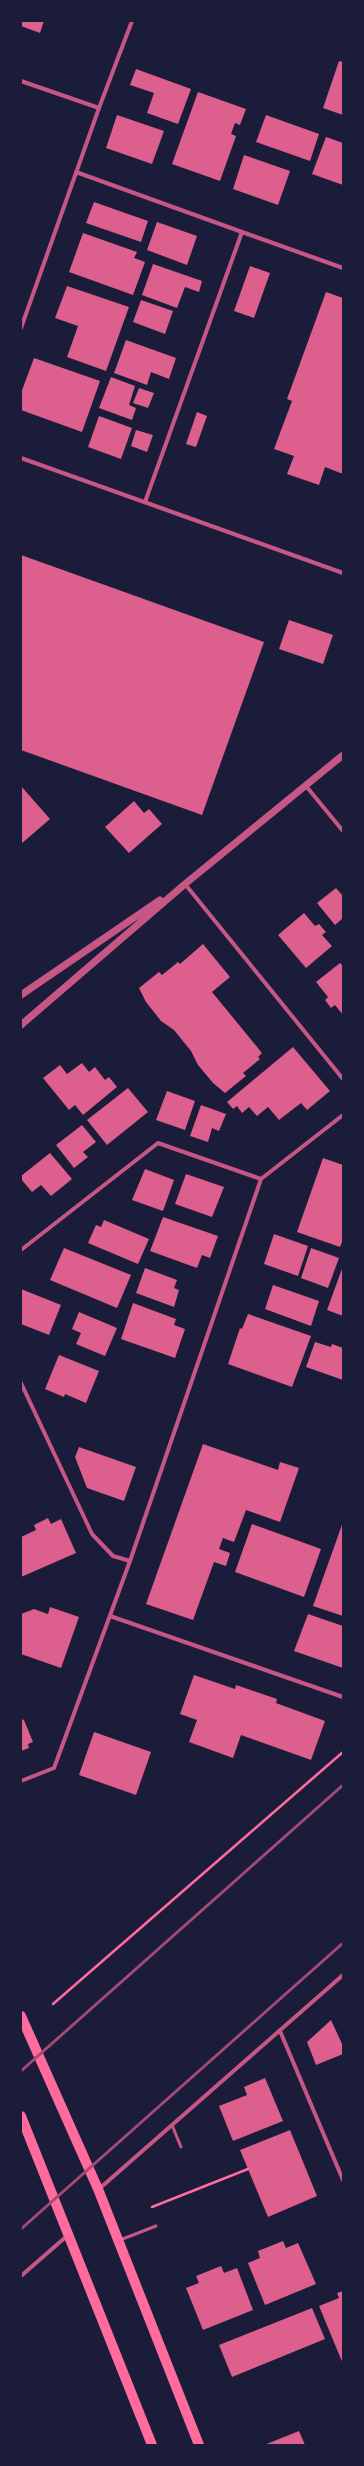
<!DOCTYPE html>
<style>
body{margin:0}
#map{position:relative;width:364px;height:2466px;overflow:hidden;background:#1b1b3a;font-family:"Source Sans 3",sans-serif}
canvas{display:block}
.frame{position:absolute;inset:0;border:22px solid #1b1b3a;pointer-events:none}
</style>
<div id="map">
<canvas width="364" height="2466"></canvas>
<div class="frame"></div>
</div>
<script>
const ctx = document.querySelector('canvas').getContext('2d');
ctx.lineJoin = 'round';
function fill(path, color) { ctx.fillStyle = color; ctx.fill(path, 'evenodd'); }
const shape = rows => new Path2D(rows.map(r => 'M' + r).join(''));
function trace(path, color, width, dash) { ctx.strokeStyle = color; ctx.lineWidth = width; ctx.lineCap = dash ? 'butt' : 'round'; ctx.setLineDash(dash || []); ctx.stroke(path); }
const building = shape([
 [21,21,44,21,40,33,21,26],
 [339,61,343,62,343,115,323,108],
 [136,69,191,89,178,124,147,113,154,93,130,85],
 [198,92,246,109,240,125,235,123,231,134,236,136,220,181,172,164],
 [117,115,164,131,152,164,106,148],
 [266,115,319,134,310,161,256,142],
 [326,137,343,143,343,185,312,174],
 [244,155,290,171,278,205,233,189],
 [94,202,148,221,141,242,86,223],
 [157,222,197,236,187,265,147,250],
 [83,233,137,252,134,258,145,262,133,295,69,272],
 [153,264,202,281,199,292,185,287,177,308,142,295],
 [250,266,270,273,254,318,234,311],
 [67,286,129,307,106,371,67,357,78,326,55,318],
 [326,292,343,298,343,474,325,467,319,485,287,474,294,456,274,449,292,401,287,399],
 [141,300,173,311,165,334,133,322],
 [126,340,176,358,169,379,151,372,147,385,114,373],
 [34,358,100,381,82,432,21,410,21,393],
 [111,377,135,386,129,405,136,408,132,420,99,408],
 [139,388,154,393,148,408,133,403],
 [197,412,207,416,196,447,186,444],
 [99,416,132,428,121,459,88,447],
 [136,430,153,435,147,452,131,446],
 [21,555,264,642,202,815,21,750],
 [289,620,333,635,323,664,279,649],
 [21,786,50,819,21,844],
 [134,801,144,813,149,809,162,824,129,853,105,827],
 [336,888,343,896,343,918,335,925,317,903],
 [304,913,315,926,319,924,326,932,322,935,332,946,306,968,278,935],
 [203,944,230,977,212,992,262,1053,258,1057,260,1059,243,1073,246,1076,225,1093,213,1083,198,1065,191,1051,174,1030,161,1021,146,1002,139,988,159,972,162,975,178,962,180,964],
 [340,963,343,966,343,1015,335,1005,331,1008,325,1000,328,997,316,982],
 [293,1047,330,1091,307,1110,301,1103,279,1120,268,1107,257,1116,249,1107,242,1113,237,1106,233,1109,227,1102],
 [82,1063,89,1072,95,1067,105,1080,109,1077,117,1087,83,1115,75,1105,69,1110,43,1078,60,1065,67,1074],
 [128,1088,148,1112,107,1145,87,1120],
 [167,1091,195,1101,185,1130,156,1120],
 [201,1105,226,1114,219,1131,212,1128,208,1142,190,1136],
 [82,1125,96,1142,83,1152,88,1157,74,1168,56,1145],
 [50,1153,72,1179,51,1196,41,1185,32,1192,21,1179,21,1176],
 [323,1158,343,1165,343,1240,340,1247,297,1232],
 [145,1169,174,1180,163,1211,132,1200],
 [186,1174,224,1187,212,1217,175,1204],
 [163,1217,218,1236,210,1258,202,1255,197,1268,150,1251],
 [104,1220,149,1239,138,1264,88,1243,96,1225,101,1227],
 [274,1234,308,1246,298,1276,264,1264],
 [64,1248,131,1275,117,1308,50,1280],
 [311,1248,339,1258,328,1288,301,1278],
 [343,1266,343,1316,327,1310],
 [145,1268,177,1280,174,1288,179,1290,174,1307,136,1293],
 [273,1285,319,1301,311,1326,265,1309],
 [21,1289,61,1305,49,1335,21,1324],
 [133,1303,176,1319,174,1325,185,1329,175,1358,121,1339],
 [79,1312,117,1328,105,1356,76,1344,81,1333,72,1329],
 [248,1314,311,1336,292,1387,228,1364,240,1328,242,1329],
 [315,1342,331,1347,332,1344,343,1348,343,1380,306,1367],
 [59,1355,99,1371,86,1403,65,1394,64,1397,45,1389],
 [203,1444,278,1470,280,1462,299,1468,280,1522,246,1510,234,1542,223,1538,219,1549,230,1553,226,1566,214,1562,193,1620,146,1604],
 [79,1447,136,1467,124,1501,87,1488,75,1457],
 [48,1518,51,1524,61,1519,76,1553,21,1577,21,1537,36,1530,34,1525],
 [343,1522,343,1616,313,1606],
 [252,1524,321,1549,304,1597,235,1572],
 [50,1607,79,1617,61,1668,21,1654,21,1614,34,1609,48,1614],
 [308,1614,343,1626,343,1668,294,1651],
 [194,1675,235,1689,236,1685,277,1699,276,1703,325,1721,311,1760,241,1735,233,1758,189,1742,197,1720,180,1714],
 [21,1719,24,1720,33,1742,28,1744,29,1748,21,1751],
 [94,1732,151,1752,136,1795,79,1775],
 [331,2020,343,2046,343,2054,316,2065,307,2042],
 [265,2078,283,2121,233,2141,219,2106,247,2095,244,2087],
 [290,2130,317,2196,268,2217,240,2150],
 [283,2241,286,2248,298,2243,316,2284,265,2305,248,2263,260,2258,258,2251],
 [221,2266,224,2273,237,2268,253,2310,203,2330,186,2288,199,2283,196,2276],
 [343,2291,343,2364,319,2306,339,2298,337,2293],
 [312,2308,325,2339,232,2377,219,2345],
 [299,2431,305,2445,264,2445]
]);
const path = shape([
 [53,2004,343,1752],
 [152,2207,248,2169]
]);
const service = shape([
 [172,2125,181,2147],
 [120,2240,156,2226]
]);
const minor = shape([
 [21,81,99,108,21,328],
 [99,108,132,21],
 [76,172,242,232,145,502],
 [242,232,343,268],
 [21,458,343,573],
 [306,786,343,831],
 [185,884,343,1079],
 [21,1250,158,1143,261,1179],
 [21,1383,92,1534,113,1556,130,1561],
 [110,1616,343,1697],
 [21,1781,54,1768,130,1561,261,1179,343,1115],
 [280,2031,343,2180],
 [99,2189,343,1975],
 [21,2276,68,2235]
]);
const tertiary = shape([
 [21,995,160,900],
 [21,1025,185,884,343,755]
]);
const primary = shape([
 [21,2016,98,2189,199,2445],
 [21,2116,152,2445]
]);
const rail = shape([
 [21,2071,343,1785],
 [21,2229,343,1943]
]);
fill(building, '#dd5f8e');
trace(path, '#ff6b9d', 2.5);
trace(service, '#c65784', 3);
trace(minor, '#c65784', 4);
trace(tertiary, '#c65784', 7);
trace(primary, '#ff6b9d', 10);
trace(rail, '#a44b75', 3);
</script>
